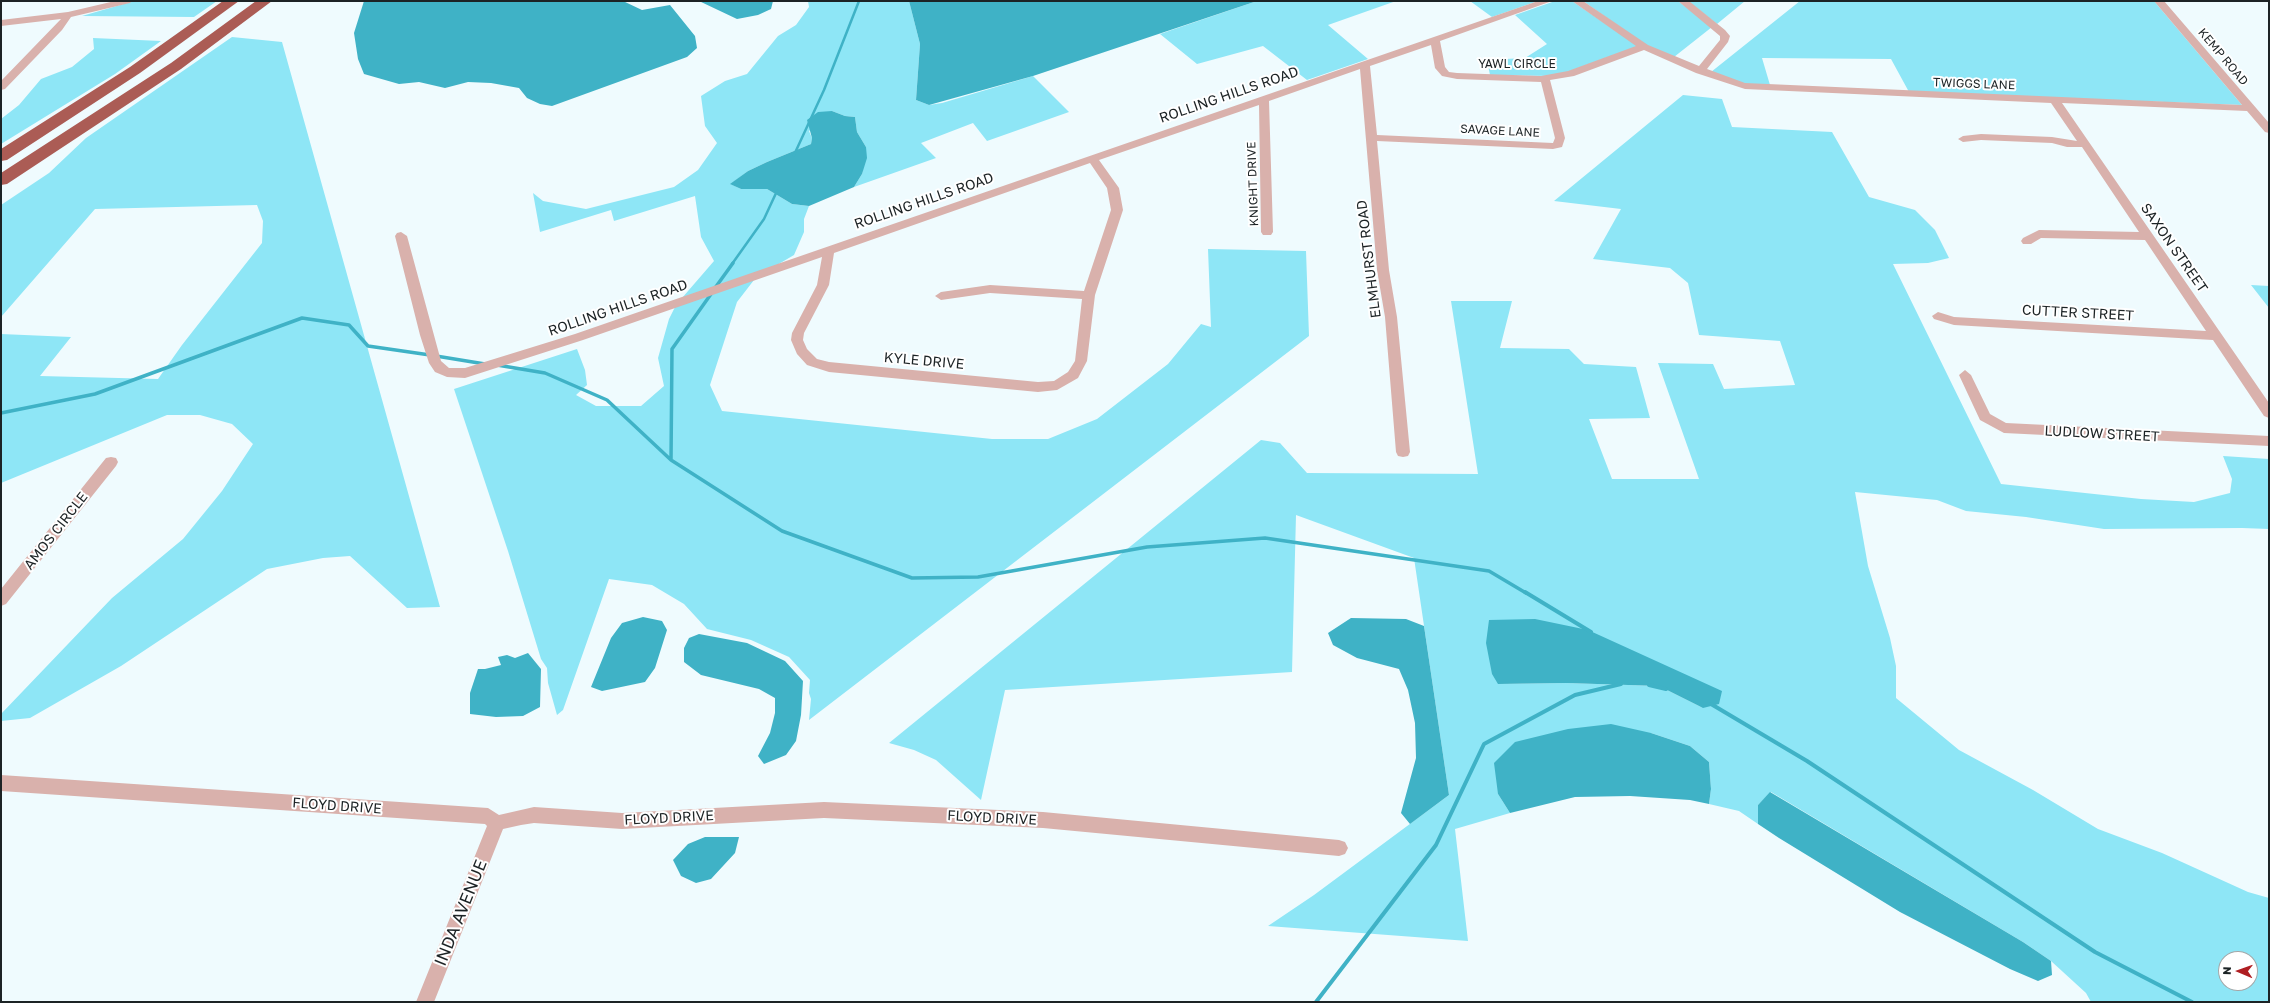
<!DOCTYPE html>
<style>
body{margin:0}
#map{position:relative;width:2270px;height:1003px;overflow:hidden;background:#effbfe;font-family:"Golos Text",sans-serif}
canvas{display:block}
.frame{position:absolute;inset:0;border:2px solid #1c2325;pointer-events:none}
.north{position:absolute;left:2218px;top:951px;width:40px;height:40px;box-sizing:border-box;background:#fff;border:1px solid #a4a7a8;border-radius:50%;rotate:272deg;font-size:11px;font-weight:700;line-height:16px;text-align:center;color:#1c2325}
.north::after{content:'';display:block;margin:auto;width:14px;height:18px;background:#af1e22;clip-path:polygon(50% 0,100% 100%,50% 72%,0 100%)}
</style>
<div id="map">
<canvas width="2270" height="1003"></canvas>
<div class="frame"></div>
<div class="north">N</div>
</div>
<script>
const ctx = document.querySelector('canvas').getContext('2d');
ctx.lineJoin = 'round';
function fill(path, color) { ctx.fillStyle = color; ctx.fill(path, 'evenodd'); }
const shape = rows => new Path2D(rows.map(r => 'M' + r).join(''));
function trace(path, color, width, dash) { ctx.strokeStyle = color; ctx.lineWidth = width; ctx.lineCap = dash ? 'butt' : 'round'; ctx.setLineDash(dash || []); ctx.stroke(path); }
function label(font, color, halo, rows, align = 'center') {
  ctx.font = font + ' "Golos Text",sans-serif'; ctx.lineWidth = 4; ctx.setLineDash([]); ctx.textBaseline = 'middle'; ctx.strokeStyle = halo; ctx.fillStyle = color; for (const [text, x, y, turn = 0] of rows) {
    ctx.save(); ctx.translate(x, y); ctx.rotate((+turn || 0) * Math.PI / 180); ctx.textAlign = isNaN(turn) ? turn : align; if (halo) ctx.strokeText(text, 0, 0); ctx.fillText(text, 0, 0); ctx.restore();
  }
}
const green = shape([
 [134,1,217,1,194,17,82,16],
 [808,1,909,1,920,44,916,100,929,105,942,103,1033,76,1069,112,987,141,973,123,921,143,936,158,854,187,862,174,866,147,857,132,855,117,845,116,832,111,809,131,812,138,811,144,767,162,748,171,731,184,741,189,767,189,792,204,809,206,804,219,804,232,794,255,777,265,682,298,714,261,701,237,695,196,614,221,611,210,540,232,533,193,543,201,586,209,674,187,698,170,717,143,705,126,701,96,725,81,747,74,778,36,796,25,809,7],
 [1257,1,1396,1,1328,25,1368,59,1307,80,1263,46,1197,64,1160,34],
 [1470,1,1538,1,1492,17],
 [1555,1,1572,1,1638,46,1567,72,1550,76,1490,75,1487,60,1525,58,1547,44,1515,15],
 [1583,1,1678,1,1712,27,1674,57,1647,46],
 [1688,1,1745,1,1717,24],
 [1800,1,2154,1,2242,105,1909,92,1891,59,1762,58,1770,85,1745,84,1711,72],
 [232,37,282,42,440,607,407,608,350,556,323,558,267,569,121,666,30,718,1,721,1,714,112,598,183,539,222,491,253,444,232,424,200,415,167,415,1,483,1,334,71,337,40,376,158,379,182,345,262,243,263,221,257,205,95,209,1,317,1,205,49,173,86,138],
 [93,38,161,41,115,74,1,144,1,119,19,105,41,79,72,67,94,49],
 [1683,95,1722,99,1732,127,1832,132,1869,197,1915,210,1935,230,1949,258,1928,263,1893,264,2001,484,2141,499,2194,502,2230,493,2232,479,2223,456,2269,459,2269,529,2242,528,2104,529,2026,517,1966,511,1937,500,1855,492,1868,566,1890,638,1896,666,1896,698,1959,750,2033,790,2098,829,2162,853,2248,892,2269,898,2269,1002,2091,1002,2086,993,2051,961,2023,942,1771,792,1758,805,1758,824,1739,811,1709,804,1711,789,1709,762,1690,746,1651,733,1498,794,1510,813,1455,829,1468,941,1268,926,1314,895,1449,795,1414,558,1296,515,1292,672,1005,690,981,800,936,760,914,750,889,743,1261,440,1280,443,1307,473,1478,474,1451,301,1512,301,1500,348,1569,349,1584,364,1636,367,1650,418,1589,419,1612,479,1699,479,1658,363,1713,364,1724,389,1795,385,1780,341,1699,335,1688,283,1670,268,1593,259,1621,209,1554,201],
 [1588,630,1703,708,1659,686,1566,683,1498,684],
 [2226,959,2250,959,2250,983,2226,983],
 [1208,249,1306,251,1309,336,809,720,811,699,809,693,810,680,789,657,751,640,707,629,684,604,652,585,609,579,563,710,557,715,548,683,547,668,541,659,508,551,454,389,577,349,585,370,587,385,576,395,596,406,641,406,664,386,658,358,669,319,675,307,754,280,737,302,710,385,722,411,992,439,1048,439,1097,419,1168,364,1201,324,1211,327],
 [2251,285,2269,286,2269,308]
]);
const water = shape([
 [364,1,623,1,642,10,670,5,695,36,697,48,687,57,552,106,540,104,527,98,519,88,491,83,468,82,445,88,419,82,399,84,364,74,358,59,354,33],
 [699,1,773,1,771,9,758,15,737,19],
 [909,1,1257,1,1033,76,929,105,916,100,920,44],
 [832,111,845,116,855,117,857,132,866,147,867,158,862,174,854,187,809,206,792,204,767,189,741,189,730,184,748,171,767,162,811,144,812,138,807,120,818,112],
 [643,617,662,621,667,630,655,668,645,682,602,691,591,687,611,638,622,623],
 [1351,618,1406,619,1424,626,1449,795,1410,824,1401,813,1416,758,1415,723,1408,690,1399,669,1357,658,1333,645,1328,633],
 [1535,619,1588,630,1722,691,1719,704,1703,708,1659,686,1566,683,1498,684,1492,674,1486,643,1489,620],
 [699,634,747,643,785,661,803,681,801,715,796,741,786,755,764,764,758,756,770,733,775,713,775,698,759,689,701,675,684,662,684,648,689,638],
 [528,653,541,669,540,707,523,716,496,717,470,714,470,693,478,669,485,669,501,665,498,657,507,655,515,658],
 [1611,724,1651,733,1690,746,1709,762,1711,789,1709,804,1690,800,1630,796,1575,797,1510,813,1498,794,1494,763,1515,742,1568,729],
 [1770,792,2023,942,2051,961,2052,975,2038,981,2010,969,1900,912,1779,838,1758,824,1758,805],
 [705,837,739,837,735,853,711,879,696,883,681,876,673,860,688,844]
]);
const streamFar2 = shape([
 [794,155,824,90,859,1],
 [732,264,764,219,777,191]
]);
const streamFar1 = shape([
 [715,288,733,263],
 [711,294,672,349,671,460,782,531,912,578,978,577,1147,547,1265,538,1489,571,1526,593],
 [436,356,485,364],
 [497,365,545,373,607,400,671,460],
 [1,413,95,394,302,318,349,325,368,346,430,355]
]);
const stream = shape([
 [1525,592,1591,632],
 [1649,685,1666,689],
 [1711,704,1807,761,2095,952,2192,1002],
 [1316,1002,1436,845,1484,744,1575,695,1621,684]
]);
const minor = shape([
 [115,1,132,1,130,3,71,17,62,30,5,89,1,90,1,81,61,19,1,26,1,20,68,12,115,1],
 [1538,1,1552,1,1440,41,1445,67,1449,72,1457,73,1541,76,1568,71,1636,46,1572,1,1583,1,1648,45,1699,66,1720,40,1720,36,1678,1,1689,1,1725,30,1730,36,1728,42,1707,69,1745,83,2242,105,2154,1,2164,1,2269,123,2269,133,2265,132,2247,111,2062,103,2269,403,2269,418,2264,416,2213,340,1954,325,1934,319,1932,316,1938,312,1954,317,2206,331,2145,240,2041,238,2031,244,2023,244,2021,241,2023,238,2039,230,2139,232,2082,147,2067,147,2052,143,1981,140,1963,142,1958,139,1963,136,1981,134,2052,137,2077,141,2051,103,1745,89,1696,73,1644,50,1574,76,1550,80,1565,138,1562,147,1553,149,1377,141,1389,270,1397,317,1410,452,1408,456,1403,457,1398,456,1396,452,1385,317,1377,270,1360,69,1269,101,1273,232,1271,235,1263,235,1261,232,1259,105,1099,160,1119,188,1123,210,1095,295,1087,361,1078,378,1057,390,1038,392,829,372,807,365,797,354,791,340,792,333,817,285,822,257,583,340,465,378,447,377,435,372,429,363,420,335,395,236,397,233,401,232,407,236,441,361,449,368,465,368,575,334,1538,1],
 [1431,45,1435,68,1442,76,1457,79,1541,82,1555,138,1553,143,1377,135,1370,66,1431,45],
 [1090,163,1107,188,1111,210,1084,291,990,285,941,292,935,296,941,300,990,293,1082,299,1075,361,1068,372,1054,381,1038,382,829,362,817,359,807,349,803,340,804,333,829,285,834,253,1090,163],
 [1965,370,1971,375,1990,414,2006,423,2269,436,2269,446,2004,433,1980,420,1959,375,1965,370],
 [111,457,116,458,118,462,116,466,6,604,1,606,1,589,106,458,111,457],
 [1,775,488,808,499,815,534,807,622,813,824,802,1043,812,1339,840,1345,842,1348,848,1345,854,1339,856,1043,828,824,818,622,829,534,823,521,825,503,829,434,1002,416,1002,487,826,485,824,1,791,1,775]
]);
const highway = shape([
 [223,1,239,1,140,73,7,160,1,161,1,149,130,67,223,1],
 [256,1,272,1,181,69,7,184,1,185,1,173,171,63,256,1]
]);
const farStreetnames = [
 ["KEMP ROAD",2223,57,50],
 ["YAWL CIRCLE",1517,64],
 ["TWIGGS LANE",1974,84,2],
 ["SAVAGE LANE",1500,131,3],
 ["KNIGHT DRIVE",1253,184,-92]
];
const streetNames = [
 ["ROLLING HILLS ROAD",1229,95,-19],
 ["ROLLING HILLS ROAD",924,201,-19],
 ["SAXON STREET",2174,248,55],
 ["ELMHURST ROAD",1369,259,-97],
 ["ROLLING HILLS ROAD",618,308,-19],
 ["CUTTER STREET",2078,313,3],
 ["KYLE DRIVE",924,361,5],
 ["LUDLOW STREET",2102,434,3],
 ["AMOS CIRCLE",56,531,-52],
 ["FLOYD DRIVE",337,806,4],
 ["FLOYD DRIVE",669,818,-3],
 ["FLOYD DRIVE",992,818,3]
];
const nearStreetnames = [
 ["INDA AVENUE",461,913,-68]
];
fill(green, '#8ee6f6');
fill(water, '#3fb2c6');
trace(streamFar2, '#3fb2c6', 2.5);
trace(streamFar1, '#3fb2c6', 3.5);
trace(stream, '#3fb2c6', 4);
fill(minor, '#d9b1ac');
fill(highway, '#ab5c55');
label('12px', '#1c2325', '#fff', farStreetnames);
label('14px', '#1c2325', '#fff', streetNames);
label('17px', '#1c2325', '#fff', nearStreetnames);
</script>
